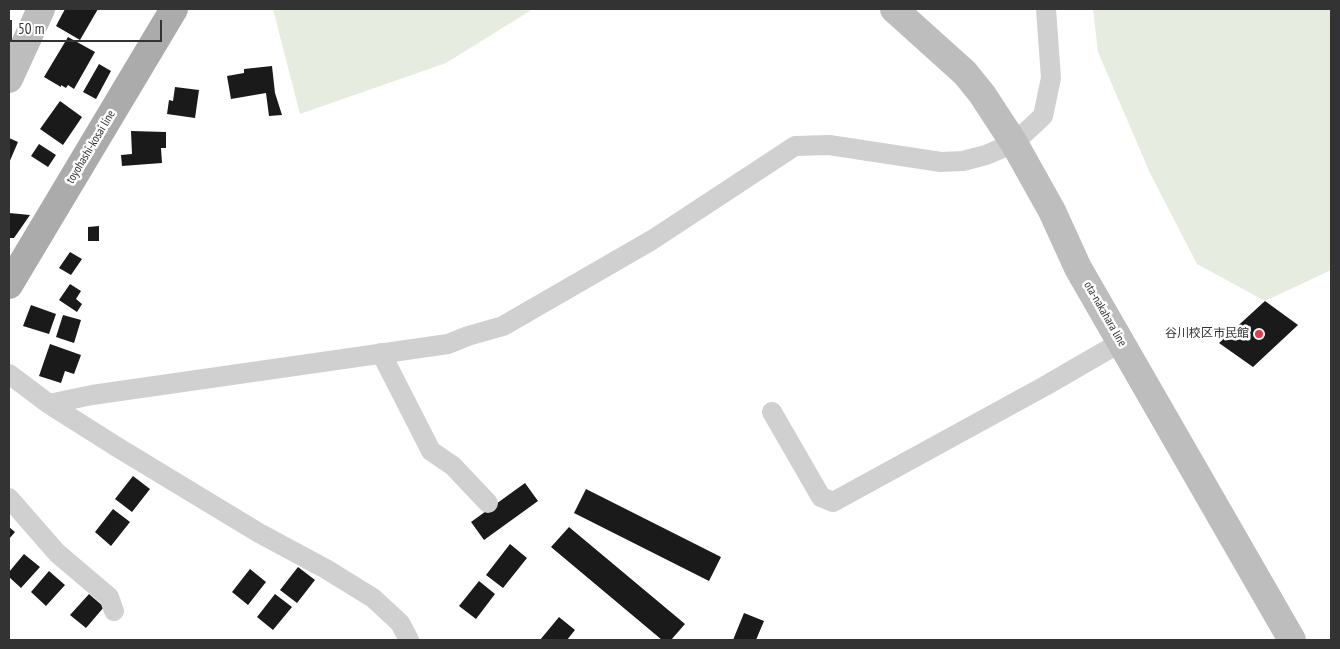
<!DOCTYPE html>
<meta charset="utf-8">
<style>
body{margin:0}
#map{position:relative;width:1340px;height:649px;overflow:hidden;background:#fff;font-family:"PT Sans Narrow",sans-serif}
canvas{display:block}
.frame{position:absolute;inset:0;border:10px solid #333;pointer-events:none}
.scale{position:absolute;left:10px;top:20px;width:152px;height:22px;box-sizing:border-box;border:2px solid #333;border-top:0;padding-left:6px;font-size:15px;line-height:18px;white-space:nowrap;color:#333;-webkit-text-stroke:4px #fff;paint-order:stroke}
</style>
<div id="map">
<canvas width="1340" height="649"></canvas>
<div class="frame"></div>
<div class="scale">50 m</div>
</div>
<script>
const ctx = document.querySelector('canvas').getContext('2d');
ctx.lineJoin = 'round';
function fill(path, color) { ctx.fillStyle = color; ctx.fill(path, 'evenodd'); }
const shape = rows => new Path2D(rows.map(r => 'M' + r).join(''));
function trace(path, color, width, dash) { ctx.strokeStyle = color; ctx.lineWidth = width; ctx.lineCap = dash ? 'butt' : 'round'; ctx.setLineDash(dash || []); ctx.stroke(path); }
function label(font, color, halo, rows, align = 'center') {
  ctx.font = font + ' "PT Sans Narrow","Noto Sans JP",sans-serif'; ctx.lineWidth = 5; ctx.setLineDash([]); ctx.textBaseline = 'middle'; ctx.strokeStyle = halo; ctx.fillStyle = color; for (const [text, x, y, turn = 0] of rows) {
    ctx.save(); ctx.translate(x, y); ctx.rotate((+turn || 0) * Math.PI / 180); ctx.textAlign = isNaN(turn) ? turn : align; if (halo) ctx.strokeText(text, 0, 0); ctx.fillText(text, 0, 0); ctx.restore();
  }
}
const green = shape([
 [273,9,533,9,446,63,300,114],
 [1093,9,1331,9,1331,270,1265,301,1197,264,1150,173,1098,52]
]);
const building = shape([
 [65,9,98,9,80,40,56,26],
 [68,37,95,52,74,89,68,85,66,88,61,85,61,87,44,77],
 [99,64,111,71,96,99,83,92],
 [272,66,275,93,282,115,269,116,266,93,231,99,227,76,244,73,244,69],
 [175,87,199,90,195,118,167,114,169,100,173,101],
 [60,101,82,117,63,145,40,129],
 [131,131,166,132,166,148,161,148,162,163,122,166,121,155,132,154],
 [9,138,18,142,9,163],
 [39,144,56,155,48,167,31,156],
 [9,213,30,215,14,238,9,238],
 [99,226,99,241,88,241,88,227],
 [70,252,82,259,71,275,59,268],
 [70,284,81,291,76,299,82,304,77,312,59,300],
 [1265,301,1298,325,1253,367,1219,343],
 [31,305,56,314,49,334,23,326],
 [63,315,81,320,74,343,56,337],
 [50,344,81,355,74,374,65,371,61,383,39,376],
 [133,476,150,489,132,512,115,499],
 [525,483,538,501,484,540,471,522],
 [586,489,721,557,709,581,574,513],
 [113,509,130,522,111,546,95,532],
 [9,527,15,532,9,539],
 [569,527,685,624,671,640,662,640,551,547],
 [510,544,527,558,503,588,486,575],
 [24,554,40,567,21,588,9,577,9,572],
 [298,567,315,580,297,603,280,590],
 [250,569,266,582,248,605,232,592],
 [49,571,65,585,46,606,31,592],
 [479,581,495,594,476,619,459,606],
 [89,594,104,607,86,628,70,615],
 [275,594,292,607,273,630,257,617],
 [744,613,764,621,756,640,733,640],
 [559,617,575,630,567,640,540,640]
]);
const street = shape([
 [381,353,431,451,453,466,488,503],
 [9,374,49,404,117,447,259,533,326,569,373,598,400,623,409,640],
 [49,404,92,395,448,344,468,336,503,326,652,240,795,146,829,145,941,162,963,161,986,155,1014,143,1043,116,1051,78,1046,9],
 [772,412,821,497,833,502,1045,386,1121,342],
 [9,498,57,553,109,597,114,611]
]);
const secondary = shape([
 [894,9,965,73,982,94,1014,143,1052,211,1078,268,1292,640],
 [9,79,41,9]
]);
const primary = shape([
 [9,285,174,9]
]);
const markers = [
 [1259,334,5,"#e63946"]
];
const streetNames = [
 ["toyohashi-kosai line",91,147,-59],
 ["ota-nakahara line",1105,314,60]
];
const poiNames = [
 ["谷川校区市民館",1249,334]
];
fill(green, '#e6ecdf');
fill(building, '#1a1a1a');
trace(street, '#d0d0d0', 20);
trace(secondary, '#bdbdbd', 28);
trace(primary, '#ababab', 28);
for (const [x, y, r, color] of markers) { const dot = new Path2D(); dot.arc(x, y, r, 0, 2 * Math.PI); ctx.fillStyle = color; ctx.fill(dot); trace(dot, '#fff', 2); }
label('12px', '#333', '#fff', streetNames);
label('12px', '#333', '#fff', poiNames, 'right');
</script>
